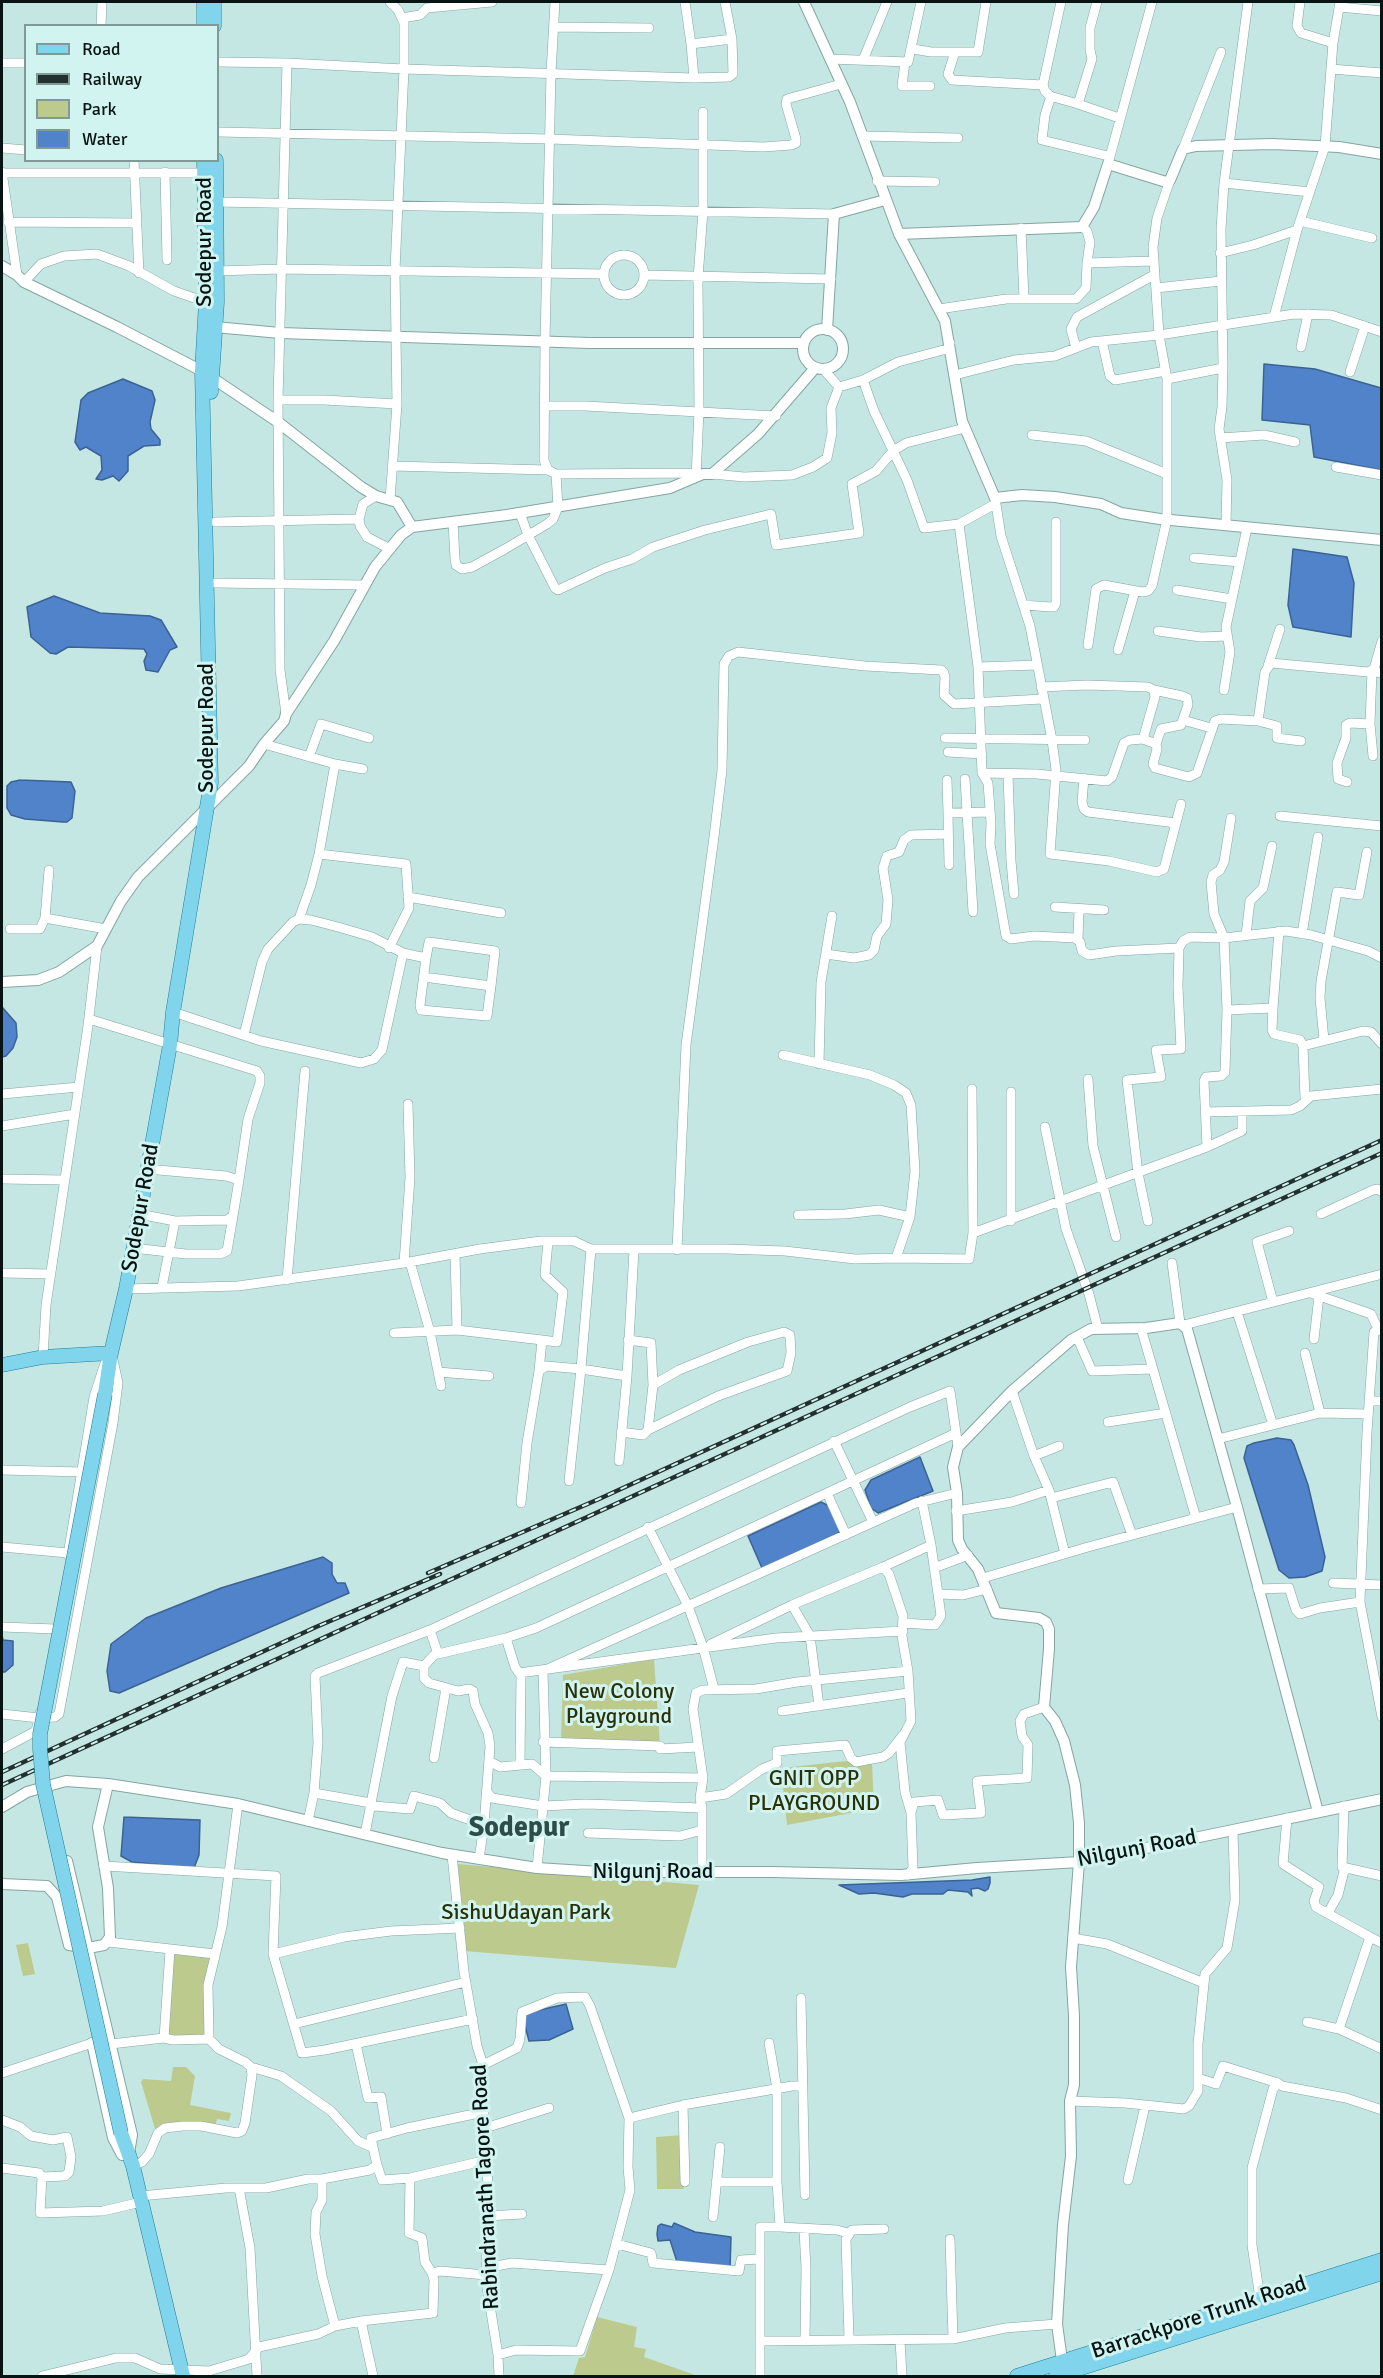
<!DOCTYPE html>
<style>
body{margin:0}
#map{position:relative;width:1383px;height:2378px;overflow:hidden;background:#c4e7e3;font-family:Signika,sans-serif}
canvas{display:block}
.frame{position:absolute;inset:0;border:3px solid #081413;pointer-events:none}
.legend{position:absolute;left:24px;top:24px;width:195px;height:138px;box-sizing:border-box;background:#d1f4f0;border:2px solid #819a98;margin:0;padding:8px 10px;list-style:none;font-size:18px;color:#081413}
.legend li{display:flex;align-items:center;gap:12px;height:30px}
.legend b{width:30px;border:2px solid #819a98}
</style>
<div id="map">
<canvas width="1383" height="2378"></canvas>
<div class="frame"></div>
<ul class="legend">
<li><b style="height:8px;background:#80d4ec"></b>Road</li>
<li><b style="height:8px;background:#223130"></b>Railway</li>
<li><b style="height:16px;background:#bccb8d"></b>Park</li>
<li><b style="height:16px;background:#5183cb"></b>Water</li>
</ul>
</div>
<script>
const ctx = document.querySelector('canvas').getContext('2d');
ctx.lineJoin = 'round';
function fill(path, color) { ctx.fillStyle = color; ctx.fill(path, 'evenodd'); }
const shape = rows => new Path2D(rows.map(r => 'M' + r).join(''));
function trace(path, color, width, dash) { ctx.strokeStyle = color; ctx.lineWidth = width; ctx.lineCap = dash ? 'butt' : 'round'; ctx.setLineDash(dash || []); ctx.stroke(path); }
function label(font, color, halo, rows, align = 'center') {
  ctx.font = font + ' Signika,sans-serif'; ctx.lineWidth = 6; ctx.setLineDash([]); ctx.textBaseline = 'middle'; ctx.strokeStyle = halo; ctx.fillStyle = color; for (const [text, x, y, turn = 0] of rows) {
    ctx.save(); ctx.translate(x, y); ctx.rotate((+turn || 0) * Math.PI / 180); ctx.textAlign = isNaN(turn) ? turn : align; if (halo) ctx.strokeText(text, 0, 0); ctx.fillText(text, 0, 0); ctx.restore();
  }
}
const green = shape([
 [654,1659,660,1746,561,1740,563,1675],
 [847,1761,855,1765,872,1764,874,1806,867,1810,787,1825,781,1768],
 [458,1864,699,1885,676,1968,464,1951],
 [28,1943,35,1974,23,1976,16,1945],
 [172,1953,211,1957,208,2037,166,2036],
 [173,2067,186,2067,195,2076,190,2105,231,2113,229,2121,217,2119,215,2127,156,2132,141,2082,143,2079,171,2081],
 [682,2135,684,2189,657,2189,656,2137],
 [597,2317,637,2327,634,2347,646,2349,644,2357,698,2376,573,2376,579,2358,585,2357]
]);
const water = shape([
 [1264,364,1315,369,1381,388,1381,470,1314,457,1310,425,1262,420,1264,364],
 [123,379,152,391,155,400,150,422,151,429,160,440,160,445,144,446,128,456,128,471,119,481,113,476,102,480,96,479,102,470,101,456,86,447,80,450,75,442,81,400,88,393,123,379],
 [1293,549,1347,557,1354,583,1351,637,1293,627,1288,605,1293,549],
 [54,596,100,613,150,616,161,620,177,647,170,650,158,672,146,670,144,661,147,654,144,649,68,647,56,654,50,653,31,637,27,607,54,596],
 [20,780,71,782,75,791,72,818,67,822,63,822,25,819,11,815,7,808,7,786,11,782,20,780],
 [2,1007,16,1023,17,1037,13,1048,6,1056,2,1057,2,1007],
 [1277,1438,1291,1440,1294,1445,1308,1485,1325,1557,1322,1571,1305,1577,1289,1578,1279,1570,1244,1458,1247,1446,1254,1443,1277,1438],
 [920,1457,933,1491,878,1513,871,1508,865,1490,871,1480,920,1457],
 [821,1502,829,1506,840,1529,839,1533,762,1568,748,1536,821,1502],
 [323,1557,332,1563,332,1574,337,1583,345,1583,349,1593,119,1693,110,1691,107,1671,111,1644,146,1618,221,1588,323,1557],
 [2,1635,3,1640,13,1641,13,1665,5,1672,2,1672,2,1635],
 [124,1817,200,1820,199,1855,194,1868,132,1862,121,1856,124,1817],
 [990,1877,990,1883,988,1889,985,1891,978,1888,971,1889,972,1896,968,1892,948,1890,943,1894,912,1894,903,1897,874,1893,859,1894,839,1885,972,1880,990,1877],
 [566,2004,573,2029,549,2040,529,2041,522,2014,566,2004],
 [674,2223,695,2232,731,2237,730,2269,678,2265,670,2240,658,2241,657,2234,658,2226,661,2224,672,2227,674,2223]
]);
const minor = shape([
 [555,2,551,73,545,341,544,460,548,470,556,474],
 [1061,2,1043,85,1045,91,1050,96,1078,104],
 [1097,2,1090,28,1090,50,1092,59,1078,104,1119,118],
 [1300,2,1297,26,1301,33,1333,43],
 [1339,7,1382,11],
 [402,18,420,15,427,8,492,2],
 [101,26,102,2],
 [554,27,649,28],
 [691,44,732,39],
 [913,49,931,52,978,52,986,2],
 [955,52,948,74,952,80,1043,85],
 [830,59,908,62,921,2],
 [863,60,887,2],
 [218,62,287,63,404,69,404,23,398,10,390,2],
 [905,62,902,86,930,86],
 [2,63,26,63],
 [1331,69,1382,73],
 [694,78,729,77,733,74,732,39,725,2],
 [1051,96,1045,115,1042,140,1108,156],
 [218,132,550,139,763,147,791,145,796,143,796,139,786,104,787,99,841,84],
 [862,136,958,138],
 [2,148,26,150],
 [1183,149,1221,52],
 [134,160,139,273],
 [1108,164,1152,2],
 [2,172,17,275],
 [165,172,167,260],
 [2,173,204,173],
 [877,181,935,182],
 [1224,183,1310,192],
 [216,202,834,214],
 [1300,221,1372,238],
 [8,222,137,223],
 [1082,227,1087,231,1090,242,1087,263],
 [1021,228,1024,299],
 [1220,253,1253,245,1297,230],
 '604 275a20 20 0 1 1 40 0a20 20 0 1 1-40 0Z',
 [217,271,282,269,604,274],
 [644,275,831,279],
 [24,282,41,264,64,256,97,254,129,266,174,291,206,302],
 [1156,288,1221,281],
 [939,309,1006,299,1076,299,1086,288,1087,263,1153,261],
 [1274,317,1297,230,1325,146,1333,43,1340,2],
 [1102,341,1110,376,1115,380,1166,371],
 [950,343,947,349,898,362,863,380,874,411,907,480,924,528,959,524],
 [1301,347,1308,314],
 [1076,348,1071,329,1077,317,1154,275],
 [824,370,839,387],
 [1350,372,1365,326],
 [955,375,1014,360,1055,356,1091,342,1159,335,1294,314,1331,315,1382,332],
 [1167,379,1223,368],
 [278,400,324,400,397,404,395,270,404,69,694,78,691,44,685,2],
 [544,406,585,406,776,416],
 [1032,435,1086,441,1167,474],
 [1220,438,1264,435,1295,442],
 [392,466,548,470],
 [1336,467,1382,475],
 [712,474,744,477,792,475,813,467,827,458,832,433,831,408,839,387,863,380],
 [696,477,699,411,698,278,703,211,703,112],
 [376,496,363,504,359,519,360,526,367,537,390,549],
 [995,498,1001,536,1030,626,1052,740,1056,770,1050,854,1109,861,1157,872,1164,869,1181,804],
 [390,500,397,404],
 [520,513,528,535,555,588,558,590,605,568,632,559,653,547,705,530,771,514,776,545,859,533,852,484,876,471,893,451,906,443,965,428],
 [215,522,359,519],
 [453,522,455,559,456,565,462,569,472,567,505,549,547,524,553,519,558,507,556,474,696,473],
 [1226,525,1227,480,1219,429,1222,407,1223,368,1221,229,1224,183,1248,2],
 [1194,558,1240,562],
 [215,583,365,585],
 [1177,590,1232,599],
 [1023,605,1051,607,1054,607,1056,603,1056,522],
 [1158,631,1201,637,1227,636],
 [1088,645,1096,589,1104,585,1142,592,1148,591,1152,586,1167,519,1167,379,1159,335,1153,247,1157,218,1170,180],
 [1118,650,1135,591],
 [1268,666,1280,629],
 [978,667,1037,665],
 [1041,687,1087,685,1148,687,1154,690,1155,697,1143,739],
 [1154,690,1182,696,1187,698,1188,705,1181,725,1161,729,1156,744],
 [1224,690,1230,652,1226,627,1247,528],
 [286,714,280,670,278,400,287,63],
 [1183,720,1211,728],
 [1258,721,1277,726,1277,738,1301,741],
 [945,738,1085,740],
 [264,744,335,764,363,769],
 [948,752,982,754],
 [1373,756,1370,724,1372,671,1382,673],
 [309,757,321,724,369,738],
 [982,773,978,667,959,524,995,504],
 [1008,774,1011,861,1014,894],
 [1084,778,1082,802,1084,809,1088,812,1176,823],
 [965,779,973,912],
 [947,780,948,813],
 [1347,782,1338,779,1337,763,1346,738,1346,725,1350,723,1370,724],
 [1280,816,1382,826],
 [1231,818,1224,862,1220,870,1213,875,1211,882,1214,914,1224,938,1227,1010,1273,1008,1279,931],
 [319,854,406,864,409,908,389,948],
 [949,865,948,813,990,812],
 [408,897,501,913],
 [1055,907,1104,910],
 [45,918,49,870],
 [299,919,311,885,319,854,335,764],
 [10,929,40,929,45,918,106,929],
 [1302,934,1318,837],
 [1246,935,1250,901,1263,888,1272,846],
 [1078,939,1079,909],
 [1179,948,1116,951,1089,955,1082,951,1080,942,1075,938,1034,936,1011,939,1006,936,990,844,991,823,988,783,982,773,1037,774,1107,781,1112,777,1124,743,1130,740,1143,739,1156,744,1157,749,1153,764,1155,768,1189,777,1197,773,1215,721,1221,719,1258,721,1265,672,1271,663,1368,672,1374,669,1382,641],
 [403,953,426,958,429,942,495,951,491,986,424,977],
 [826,954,854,958,869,955,874,950,877,936,886,924,888,900,883,868,887,856,899,852,904,840,911,835,948,834],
 [426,958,420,1005,421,1010,487,1016,491,986],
 [1273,1008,1272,1030,1274,1034,1300,1040,1303,1046,1305,1098],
 [173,1012,261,1041,361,1063,374,1059,382,1050,403,953,372,937,338,927,311,920,299,919,293,922,268,949,262,962,244,1035],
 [89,1019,257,1071,260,1076,260,1083,248,1119,239,1180],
 [1324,1040,1320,998,1321,981,1337,892,1359,895,1367,852],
 [1303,1046,1363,1031,1371,1032,1382,1044],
 [819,1064,821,982,832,916],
 [1088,1079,1093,1146,1116,1237],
 [1011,1092,1011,1221],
 [2,1094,79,1087],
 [1205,1112,1291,1110,1300,1106,1311,1096,1382,1089],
 [2,1126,75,1114],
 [1045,1127,1066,1229,1089,1294,1098,1329],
 [1207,1147,1242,1131,1242,1112],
 [2,1179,65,1180],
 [139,1214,175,1221,227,1220,233,1216,239,1180,226,1176,147,1169],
 [1321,1214,1373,1190,1378,1189,1382,1192],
 [798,1215,845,1214,879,1210,910,1217],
 [1148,1221,1138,1173,1127,1080,1161,1077,1156,1050,1181,1049,1178,987,1179,948,1183,941,1190,937,1224,938,1286,931,1311,935,1368,951,1382,958],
 [973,1233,1207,1147,1204,1081,1206,1077,1221,1076,1225,1072,1227,1010],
 [133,1248,186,1254,220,1254,227,1251,233,1216],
 [677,1250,686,1045,714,837,722,770,724,664,729,656,738,652,865,666,941,670,944,673,945,678,944,695,954,704,1042,699],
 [455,1254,457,1330],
 [896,1258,969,1259,973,1233,972,1089],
 [410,1262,430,1332,441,1386],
 [404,1263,410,1177,408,1104],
 [1172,1263,1180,1323],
 [2,1273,51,1274],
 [287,1280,305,1071],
 [162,1287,175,1221],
 [126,1289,238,1286,404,1263,480,1249,541,1241,574,1241,591,1249,726,1249,785,1251,855,1259,896,1258,910,1217,915,1171,911,1105,906,1093,894,1085,870,1075,783,1055],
 [1311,1293,1371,1314,1378,1329],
 [1273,1302,1257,1242,1289,1231],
 [1237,1312,1273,1425],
 [1184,1325,1382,1274],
 [1141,1328,1196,1518],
 [1382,1329,1374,1332,1367,1432,1360,1602,1382,1717],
 [394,1333,457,1330,542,1340,539,1371],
 [1077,1337,1092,1371,1153,1369],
 [1314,1339,1319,1296],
 [542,1340,557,1342,563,1292,545,1275,548,1241],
 [1305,1353,1320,1413],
 [43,1357,46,1305,88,1026,97,946],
 [438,1372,489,1376],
 [627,1376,634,1250],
 [1012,1391,1034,1456],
 [1369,1401,1382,1401],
 [1108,1422,1166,1413],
 [648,1430,718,1396,787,1371,791,1353,790,1335,784,1332,748,1342,679,1370,653,1385],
 [621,1432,643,1435,648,1430,653,1385,651,1343,628,1340],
 [1218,1439,1320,1413,1368,1414],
 [834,1441,873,1522],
 [2,1470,83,1472],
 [569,1481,581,1369,627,1376,619,1461],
 [1049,1490,1034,1456,1059,1446],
 [827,1493,846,1535],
 [1051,1498,1113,1482,1132,1535],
 [521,1503,527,1443,539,1371,546,1366,581,1369,591,1249],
 [956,1511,1012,1502,1049,1490,1065,1554],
 [648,1527,688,1606,703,1647,714,1689],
 [931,1545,938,1594,963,1595,987,1589],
 [2,1547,68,1553],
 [68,1555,94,1397,106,1360],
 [934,1568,968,1555],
 [983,1578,1088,1547,1237,1507],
 [1333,1583,1382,1585],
 [1258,1589,1289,1588,1296,1610,1300,1614,1320,1608,1360,1602],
 [792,1605,810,1636,819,1706],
 [903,1623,935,1625,941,1616,938,1594],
 [2,1627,55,1629],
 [430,1630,438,1654,506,1638,536,1628,956,1433],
 [506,1638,515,1667,519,1673,776,1638,903,1631],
 [711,1644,792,1605,883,1567],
 [424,1666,424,1678,429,1683,458,1691,469,1689,473,1691,475,1704,488,1733,490,1746,484,1825,479,1859],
 [908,1671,911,1721,900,1742,905,1792,911,1813,913,1868,908,1875],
 [782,1711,908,1693],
 [2,1714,39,1718,40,1713],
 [543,1742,660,1746,660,1749,698,1747],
 [2,1749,36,1731,39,1718,55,1717,59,1714,113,1423,118,1383,112,1355],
 [434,1758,446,1688],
 [489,1761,500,1767,532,1764,546,1776,703,1778],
 [520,1764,521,1673],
 [487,1792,492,1798,543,1806,586,1804,702,1808],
 [314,1793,371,1803,374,1806,410,1809,414,1796,440,1803,451,1813,484,1825,520,1832,540,1831],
 [700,1798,726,1794,762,1769,777,1763,777,1751,845,1745,851,1758,856,1762,883,1757,889,1753,903,1735],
 [1344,1806,1342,1867,1382,1876],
 [911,1813,914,1802,938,1800,943,1815,981,1813,977,1781,1027,1778,1028,1745,1022,1736,1020,1721,1024,1714,1044,1707],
 [1287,1818,1283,1864,1319,1887,1314,1901,1316,1907,1370,1937],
 [308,1821,314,1793,318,1742,315,1676,318,1673,430,1630,910,1407,950,1391,958,1447],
 [588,1833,680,1836,702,1830],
 [365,1834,392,1696,403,1662,424,1666,434,1655,438,1654],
 [452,1855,464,1972,477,2046,483,2065,483,2099,488,2186,486,2281,498,2355,499,2376],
 [104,1866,276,1876,273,1954,302,2053,325,2050,473,2019],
 [537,1868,546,1776,543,1671,916,1503,957,1493],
 [702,1872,702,1808,700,1798,703,1778,693,1709,696,1693,703,1690,756,1689,797,1682,908,1671,902,1636,903,1616,889,1574,883,1567,931,1545,922,1501],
 [1328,1913,1338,1895,1345,1867],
 [1073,1938,1107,1944,1204,1983],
 [108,1942,215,1954],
 [1382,1943,1370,1937,1339,2029,1382,2049],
 [273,1954,344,1937,391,1931,460,1928],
 [801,1998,805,2195],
 [1307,2022,1339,2029],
 [294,2024,466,1982],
 [164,2038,170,1950],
 [111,2044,164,2038,173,2040,209,2039],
 [356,2044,368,2098,381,2097,387,2134],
 [483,2065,517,2048,520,2039,522,2012,557,1998,585,1997,590,2006,629,2118],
 [251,2067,281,2076,331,2111,358,2141,372,2147],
 [2,2073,92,2043],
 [1198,2078,1216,2084,1223,2066,1278,2083],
 [1070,2101,1125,2103,1184,2109,1189,2106,1198,2091,1198,2044,1205,1974,1227,1948,1235,1900,1233,1830],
 [683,2105,685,2182],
 [2,2120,20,2127,31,2136,53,2140,67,2137,71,2157,69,2172,65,2176,42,2177],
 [485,2128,549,2108],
 [377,2165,382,2180,410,2178,409,2233,422,2238,425,2262,432,2273],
 [133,2166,142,2162,149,2154,158,2133,165,2128,183,2126,201,2126,237,2133,242,2131,245,2123,252,2075,251,2067,245,2062,219,2049,209,2039,208,1985,222,1927,238,1804],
 [2,2168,39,2173,42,2177,40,2213,103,2211,141,2202],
 [410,2178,487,2160],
 [322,2179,322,2200,316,2212,315,2234,322,2276,335,2326],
 [1128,2180,1145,2106],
 [716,2182,777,2182,777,2089,769,2043],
 [239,2188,250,2248,257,2376],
 [140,2196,226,2188,266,2188,308,2179,322,2179,370,2170,377,2165,371,2138,407,2128,484,2112],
 [487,2216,522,2214],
 [713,2217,720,2147],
 [780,2227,837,2230,848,2233],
 [804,2230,806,2268,805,2340],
 [950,2239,953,2339],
 [617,2244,651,2253,653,2263,739,2271,741,2260,759,2259],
 [486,2268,512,2263,609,2270],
 [1260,2298,1252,2245,1252,2168,1273,2089,1278,2083,1282,2086,1346,2098,1382,2110],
 [361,2321,373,2376],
 [849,2339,846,2239,852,2230,884,2229],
 [900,2340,902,2376],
 [760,2341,953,2339,1005,2328,1057,2324],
 [498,2355,516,2350,580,2351,609,2270,630,2190,628,2167,629,2118,683,2105,792,2086,803,2086],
 [42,2376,116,2358,135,2358,160,2369,209,2371,249,2359,259,2347,318,2334,335,2326,361,2321,433,2313,434,2280,432,2273,440,2271,486,2275],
 [760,2376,760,2227,780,2227,777,2182]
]);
const tertiary = shape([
 [804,2,850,102,899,234,945,321,962,421,995,498,1022,495,1055,497,1101,504,1121,513,1160,519,1382,540],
 [899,234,1082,227,1094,207,1108,164,1166,182,1170,180,1183,149,1196,146,1272,144,1339,147,1382,154],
 [2,266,17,275,24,282,117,327,202,371,278,422,361,487,376,496,397,502,412,527],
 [215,327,280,333,590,343,804,343],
 '803 349a20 20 0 1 1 40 0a20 20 0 1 1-40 0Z',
 [827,330,834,214,885,200],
 [2,982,38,980,59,972,97,946,121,901,138,877,249,766,264,744,284,721,286,714,334,641,375,567,401,535,412,527,507,515,670,488,703,474,712,474,758,434,815,368],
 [48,1786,66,1781,108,1784],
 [2,1807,27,1792,48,1786,48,1788],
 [67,1861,132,2135,129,2153],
 [2,1884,47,1886,57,1897,69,1945,88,1948,104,1945,110,1937,108,1888,98,1827,108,1784,238,1804,442,1853,537,1868,600,1872,772,1872,901,1875,977,1868,1079,1862,1382,1799],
 [92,2043,113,2138,122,2155],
 [1063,2368,1057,2324,1063,2225,1071,2156,1070,2101,1074,2085,1074,2016,1071,1967,1079,1862,1079,1823,1075,1785,1064,1741,1055,1721,1044,1707,1049,1649,1049,1629,1046,1622,1039,1618,996,1613,978,1569,962,1549,958,1540,957,1493,953,1467,958,1447,1012,1391,1071,1340,1091,1329,1146,1328,1180,1323,1187,1329,1237,1507,1318,1812]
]);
const primary = shape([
 [204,2,204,26],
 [214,2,214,26],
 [211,392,217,302,216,160],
 [2,1365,43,1357,111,1353],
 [105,1394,111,1353,126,1289,170,1045,173,1012,211,783,202,371,206,302,204,160],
 [121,2133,133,2166,183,2376],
 [1017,2376,1382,2260],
 [1056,2376,1382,2273]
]);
const rail = shape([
 [428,1573,599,1499,1382,1140],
 [2,1772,316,1627,440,1574],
 [2,1785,1382,1153]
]);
const primaryBridge = shape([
 [105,1394,40,1734,40,1749,43,1784,121,2133]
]);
const streetNames = [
 ["Sodepur Road",205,242,-90],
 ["Sodepur Road",207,728,-90],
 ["Sodepur Road",141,1208,-80],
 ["Nilgunj Road",1137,1849,-11],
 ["Nilgunj Road",653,1872],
 ["Rabindranath Tagore Road",486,2187,-93],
 ["Barrackpore Trunk Road",1199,2318,-18]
];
const parkNames = [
 ["New Colony",619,1692],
 ["Playground",619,1717],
 ["GNIT OPP",814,1779],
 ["PLAYGROUND",814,1804],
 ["SishuUdayan Park",526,1913]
];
const districtNames = [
 ["Sodepur",519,1829]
];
fill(green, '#bccb8d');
fill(water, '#5183cb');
trace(water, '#3b6294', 1.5);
trace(minor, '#84a5a2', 10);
trace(tertiary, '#84a5a2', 12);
trace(primary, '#1f7f98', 15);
trace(minor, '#fff', 9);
trace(tertiary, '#fff', 10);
trace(primary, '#80d4ec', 14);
trace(rail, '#223130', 4.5);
trace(rail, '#d1f4f0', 2, [7]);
trace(primaryBridge, '#1f7f98', 15, []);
trace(primaryBridge, '#80d4ec', 14);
label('22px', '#081413', '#d1f4f0', streetNames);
label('22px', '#293108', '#d1f4f0', parkNames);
label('bold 28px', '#2e4d4a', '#d1f4f0', districtNames);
</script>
